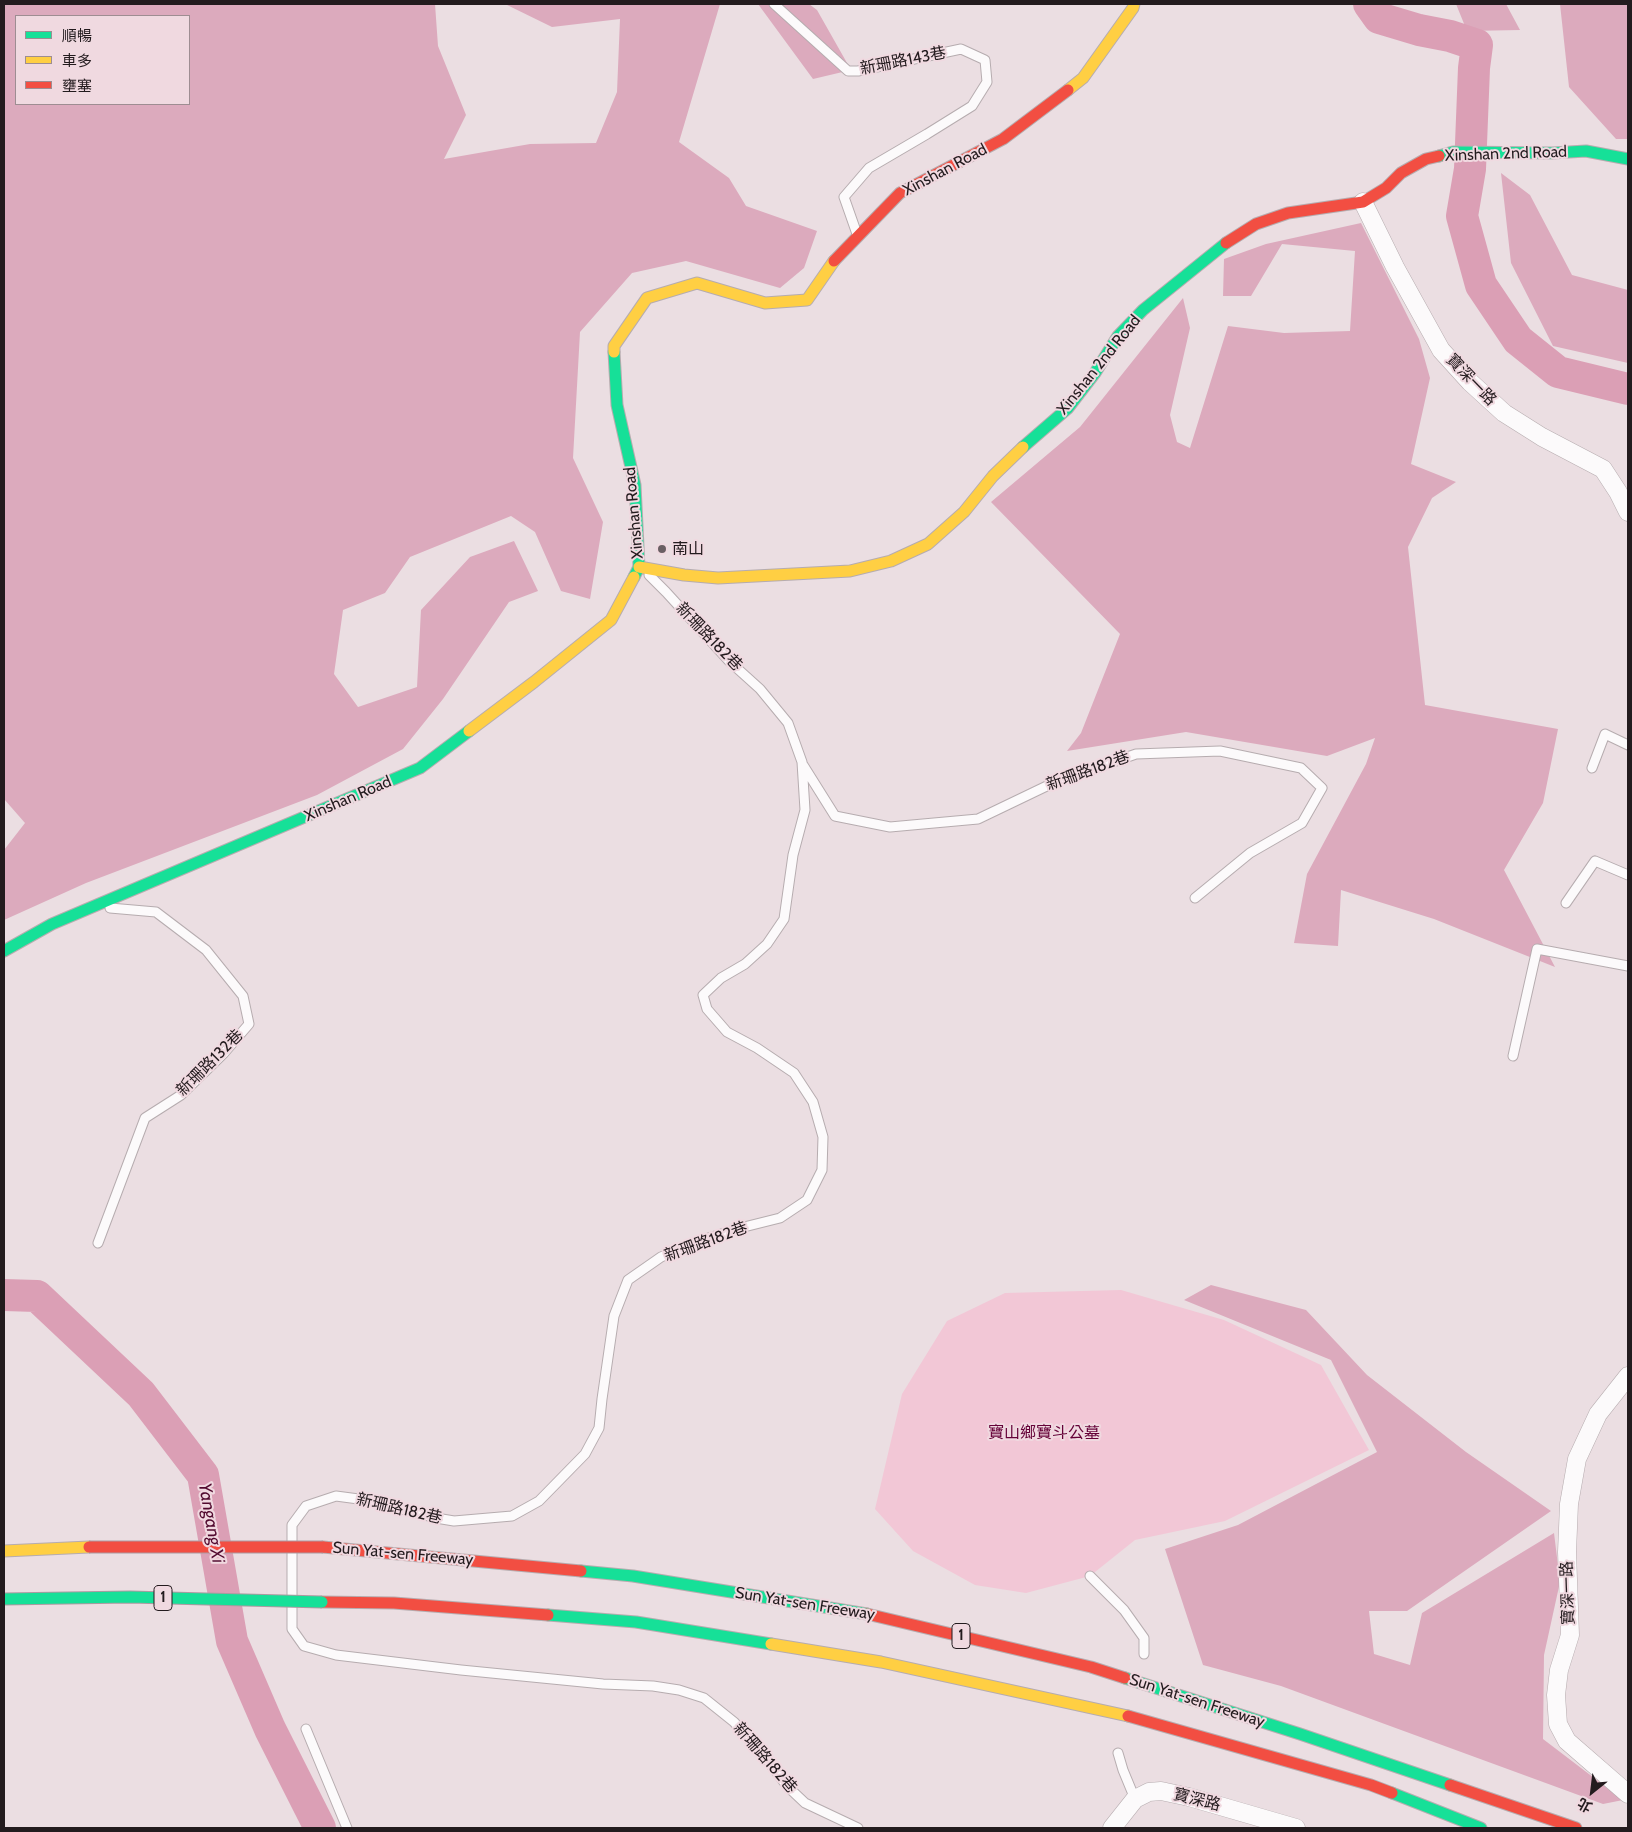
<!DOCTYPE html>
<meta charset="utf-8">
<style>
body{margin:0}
#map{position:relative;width:1632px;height:1832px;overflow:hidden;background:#ebdee2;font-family:Cabin,"Noto Sans TC",sans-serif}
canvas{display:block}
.frame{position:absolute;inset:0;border:5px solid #231b1e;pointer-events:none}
.legend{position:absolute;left:15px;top:15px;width:175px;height:90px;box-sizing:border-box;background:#f0d9e0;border:1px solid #9e8d92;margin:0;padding:6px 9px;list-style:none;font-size:15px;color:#231b1e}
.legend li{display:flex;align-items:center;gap:10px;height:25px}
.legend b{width:25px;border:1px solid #9e8d92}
.north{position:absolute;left:1567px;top:1767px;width:50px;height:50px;-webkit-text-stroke:4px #f0d9e0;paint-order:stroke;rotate:209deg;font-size:14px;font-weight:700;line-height:20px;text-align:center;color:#231b1e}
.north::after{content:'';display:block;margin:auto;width:18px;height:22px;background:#231b1e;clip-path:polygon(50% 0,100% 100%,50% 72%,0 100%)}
</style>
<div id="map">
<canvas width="1632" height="1832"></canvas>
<div class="frame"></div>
<ul class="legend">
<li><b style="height:6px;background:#16e098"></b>順暢</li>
<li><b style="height:6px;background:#ffcf43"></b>車多</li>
<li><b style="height:6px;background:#f24e42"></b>壅塞</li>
</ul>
<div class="north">北</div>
</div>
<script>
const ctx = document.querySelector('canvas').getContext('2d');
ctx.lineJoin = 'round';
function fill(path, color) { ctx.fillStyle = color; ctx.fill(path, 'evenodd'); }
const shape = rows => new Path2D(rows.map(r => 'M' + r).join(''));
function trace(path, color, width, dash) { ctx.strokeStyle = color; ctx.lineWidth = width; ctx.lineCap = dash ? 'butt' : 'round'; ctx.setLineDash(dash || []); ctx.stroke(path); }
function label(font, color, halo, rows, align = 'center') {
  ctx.font = font + ' Cabin,"Noto Sans TC",sans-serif'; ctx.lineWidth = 4; ctx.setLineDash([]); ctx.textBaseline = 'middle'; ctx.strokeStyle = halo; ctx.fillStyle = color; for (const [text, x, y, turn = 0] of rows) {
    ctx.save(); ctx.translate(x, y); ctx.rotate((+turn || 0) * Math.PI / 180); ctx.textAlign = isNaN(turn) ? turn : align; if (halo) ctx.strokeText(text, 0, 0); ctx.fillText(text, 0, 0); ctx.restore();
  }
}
const green = shape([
 [1121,1290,1224,1320,1321,1365,1369,1450,1225,1521,1135,1540,1090,1576,1026,1593,975,1585,913,1551,875,1509,902,1394,947,1321,1005,1293]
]);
const forest = shape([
 [4,4,435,4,438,46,466,115,444,159,530,144,596,143,617,92,620,19,552,27,505,4,720,4,679,142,729,178,746,206,817,231,804,268,780,288,686,261,632,273,580,332,573,458,603,522,590,599,561,591,535,532,511,516,410,557,385,593,343,610,334,674,358,707,417,687,421,610,470,557,514,541,538,591,509,602,443,699,403,749,317,795,86,883,4,920,4,850,25,823,4,799],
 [189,16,189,104,16,104,16,16],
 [758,4,809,4,817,10,851,70,813,79],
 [1456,4,1506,4,1520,30,1467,31],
 [1560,4,1628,4,1628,139,1616,139,1569,87],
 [1501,173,1530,195,1572,275,1628,290,1628,363,1553,346,1511,263],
 [1361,223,1419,339,1430,378,1411,464,1456,482,1432,498,1408,547,1425,705,1558,729,1543,803,1504,870,1555,967,1434,919,1341,890,1338,946,1294,943,1307,874,1366,764,1375,738,1327,756,1186,732,1067,751,1081,733,1120,634,991,502,1080,427,1183,298,1190,328,1170,415,1177,442,1190,448,1228,326,1284,333,1350,331,1355,251,1282,244,1251,296,1223,296,1224,259,1266,244],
 [1211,1285,1306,1310,1367,1375,1466,1452,1551,1511,1407,1611,1369,1611,1374,1654,1410,1665,1422,1613,1554,1533,1560,1582,1544,1655,1543,1739,1623,1800,1603,1804,1281,1686,1203,1665,1165,1549,1238,1525,1377,1452,1331,1360,1184,1300]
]);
const river = shape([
 [1369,4,1379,18,1419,30,1450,36,1477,45,1474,68,1470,169,1462,216,1481,285,1518,340,1558,372,1628,389],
 [4,1295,37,1296,141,1394,203,1475,232,1641,270,1729,320,1828]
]);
const lane = shape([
 [774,4,848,71,858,71,961,49,985,60,987,82,972,106,927,134,869,168,844,197,857,234],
 [649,575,666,592,729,661,760,689,788,723,802,762,805,810,793,855,784,919,767,944,745,964,721,978,703,995,707,1009,727,1032,757,1048,794,1073,813,1102,823,1137,822,1170,807,1200,780,1218,744,1227,699,1241,661,1257,628,1280,614,1316,602,1399,599,1428,585,1454,539,1501,512,1516,454,1521,436,1518,366,1500,336,1496,306,1506,292,1525,292,1629,304,1646,336,1655,461,1670,603,1684,653,1686,679,1690,704,1698,734,1722,764,1756,787,1786,805,1803,858,1828],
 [803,765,835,816,890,827,978,819,1053,783,1136,754,1220,751,1301,768,1322,788,1302,823,1250,853,1195,898],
 [1592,768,1605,734,1628,745],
 [1566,903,1595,861,1628,875],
 [1513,1056,1537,949,1628,966],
 [98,1243,145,1118,181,1095,224,1053,249,1024,243,996,206,950,156,912,110,908],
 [1090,1576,1124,1610,1144,1638,1144,1654],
 [306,1729,347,1828],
 [1118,1753,1123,1770,1135,1799]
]);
const street = shape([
 [1363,202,1395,267,1441,350,1470,382,1504,413,1542,437,1603,469,1618,492,1628,512],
 [1628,1376,1598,1414,1577,1459,1569,1504,1567,1552,1570,1635,1559,1670,1556,1695,1558,1724,1567,1741,1628,1794],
 [1112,1828,1135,1799,1149,1792,1161,1791,1189,1797,1296,1828]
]);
const fast = shape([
 [1439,156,1453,152,1552,153,1586,151,1628,159],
 [614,352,617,405,635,485,639,567,634,577],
 [1023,447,1068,408,1095,373,1118,336,1143,310,1226,243],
 [4,951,52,924,420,768,469,731],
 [581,1571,633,1576,867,1614],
 [548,1615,636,1622,771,1644],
 [1125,1678,1300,1734,1450,1785],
 [1392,1793,1481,1828]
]);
const slow = shape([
 [1068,90,1083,78,1133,8,1134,4],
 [614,352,614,346,647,298,697,283,765,303,807,300,834,261],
 [639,567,684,575,718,578,850,571,891,561,928,544,964,512,993,476,1023,447],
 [469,731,534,682,611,620,634,577],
 [4,1551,89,1547],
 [771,1644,881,1662,1128,1716]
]);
const jam = shape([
 [1226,243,1256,224,1288,213,1363,202,1386,188,1401,173,1426,159,1439,156],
 [834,261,900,193,1003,139,1068,90],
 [323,1547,581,1571],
 [322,1602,394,1603,548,1615],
 [867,1614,1091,1667,1125,1678],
 [1128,1716,1371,1785,1392,1793],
 [1450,1785,1576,1828]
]);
const fastBridge = shape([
 [4,1599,130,1597,322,1602]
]);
const jamBridge = shape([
 [89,1547,323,1547]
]);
const markers = [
 [662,549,5,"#695f63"]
];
const shields = [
 [163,1598,18],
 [961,1636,18]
];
const shieldNames = [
 ["1",163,1598],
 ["1",961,1636]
];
const streetNames = [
 ["新珊路143巷",903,61,-11],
 ["Xinshan 2nd Road",1506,154,-2],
 ["Xinshan Road",945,170,-28],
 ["Xinshan 2nd Road",1099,365,-51],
 ["寶深一路",1471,380,46],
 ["Xinshan Road",634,513,-95],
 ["新珊路182巷",709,637,46],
 ["新珊路182巷",1088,771,-20],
 ["Xinshan Road",348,799,-23],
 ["新珊路132巷",210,1063,-45],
 ["新珊路182巷",706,1242,-20],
 ["新珊路182巷",399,1509,13],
 ["Sun Yat-sen Freeway",403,1554,5],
 ["寶深一路",1568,1593,-92],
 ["Sun Yat-sen Freeway",805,1604,9],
 ["Sun Yat-sen Freeway",1197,1701,18],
 ["新珊路182巷",765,1758,49],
 ["寶深路",1197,1800,14]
];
const poiNames = [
 ["南山",672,549]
];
const parkNames = [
 ["寶山鄉寶斗公墓",1044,1433]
];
const waterNames = [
 ["Yangang Xi",211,1523,80]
];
fill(green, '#f2c7d6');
fill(forest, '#dcaabd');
trace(river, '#db9fb5', 32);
trace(lane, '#b6acaf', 11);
trace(street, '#b6acaf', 19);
trace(fast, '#b6acaf', 13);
trace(slow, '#b6acaf', 13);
trace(jam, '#b6acaf', 13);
trace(lane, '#fcfafb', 9);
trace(street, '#fcfafb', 18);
trace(fast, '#16e098', 11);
trace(slow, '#ffcf43', 11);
trace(jam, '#f24e42', 11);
trace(fastBridge, '#ac99a0', 13, []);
trace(jamBridge, '#ac99a0', 13, []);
trace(fastBridge, '#16e098', 11);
trace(jamBridge, '#f24e42', 11);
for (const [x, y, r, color] of markers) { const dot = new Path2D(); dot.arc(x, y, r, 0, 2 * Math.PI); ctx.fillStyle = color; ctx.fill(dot); trace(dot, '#f0d9e0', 2); }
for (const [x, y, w] of shields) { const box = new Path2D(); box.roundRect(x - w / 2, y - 12.5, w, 25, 4); ctx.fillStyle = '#f0d9e0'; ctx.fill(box); trace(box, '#231b1e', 1); }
label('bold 15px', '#231b1e', null, shieldNames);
label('16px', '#231b1e', '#f0d9e0', streetNames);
label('16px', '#231b1e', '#f0d9e0', poiNames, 'left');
label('16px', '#650238', '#f0d9e0', parkNames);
label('italic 18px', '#51092e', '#f0d9e0', waterNames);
</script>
